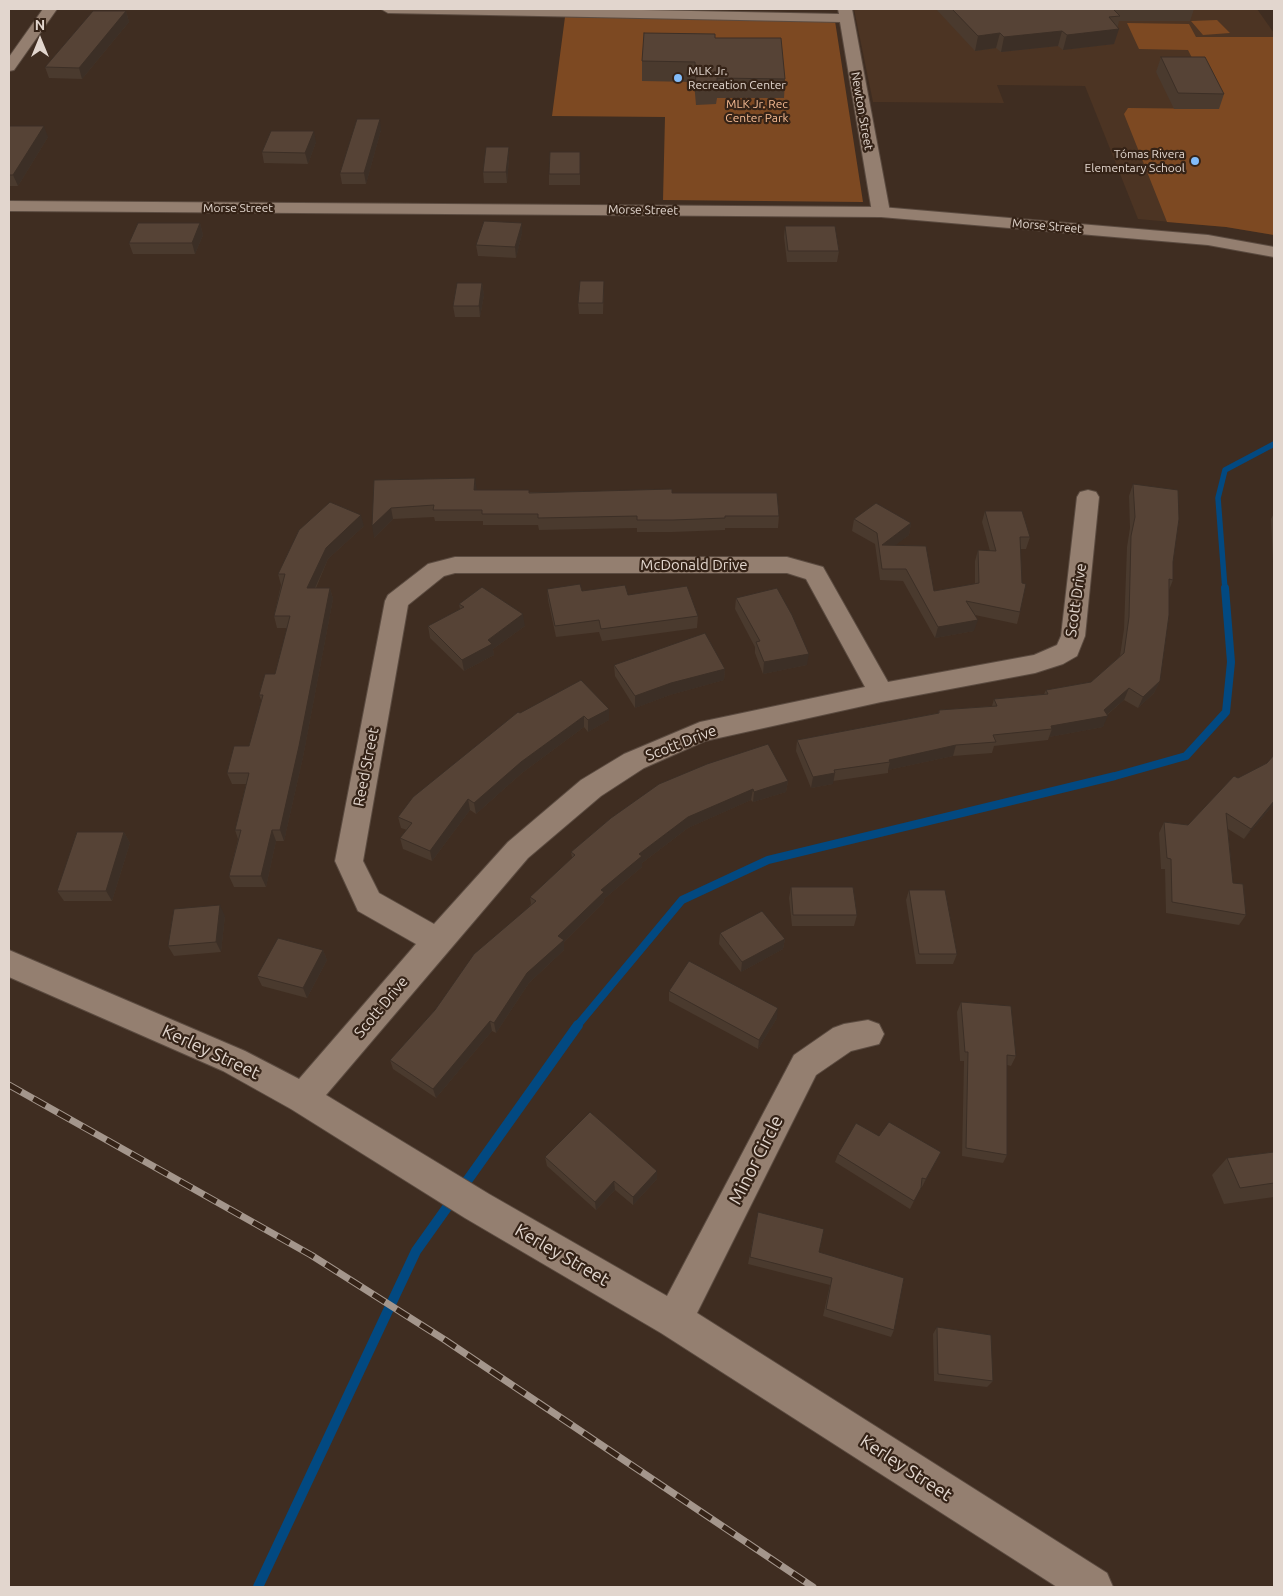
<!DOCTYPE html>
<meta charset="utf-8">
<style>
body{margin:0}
#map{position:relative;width:1283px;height:1596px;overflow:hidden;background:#3f2d21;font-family:Ubuntu,sans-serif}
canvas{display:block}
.frame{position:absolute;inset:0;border:10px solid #e2d6ce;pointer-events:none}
.north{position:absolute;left:15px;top:15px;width:50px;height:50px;-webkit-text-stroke:4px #352317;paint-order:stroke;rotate:0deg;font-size:14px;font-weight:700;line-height:20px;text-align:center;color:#e2d6ce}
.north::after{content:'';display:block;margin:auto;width:18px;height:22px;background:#e2d6ce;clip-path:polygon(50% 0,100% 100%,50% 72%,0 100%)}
</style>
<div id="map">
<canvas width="1283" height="1596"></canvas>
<div class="frame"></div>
<div class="north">N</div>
</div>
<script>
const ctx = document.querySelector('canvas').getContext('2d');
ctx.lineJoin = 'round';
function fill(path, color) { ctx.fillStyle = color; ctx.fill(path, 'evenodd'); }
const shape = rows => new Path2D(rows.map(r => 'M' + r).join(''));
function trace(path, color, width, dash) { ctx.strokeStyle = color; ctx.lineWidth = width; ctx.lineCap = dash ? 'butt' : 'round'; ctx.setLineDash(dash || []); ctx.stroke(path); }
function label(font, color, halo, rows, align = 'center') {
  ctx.font = font + ' Ubuntu,sans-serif'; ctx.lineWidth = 4.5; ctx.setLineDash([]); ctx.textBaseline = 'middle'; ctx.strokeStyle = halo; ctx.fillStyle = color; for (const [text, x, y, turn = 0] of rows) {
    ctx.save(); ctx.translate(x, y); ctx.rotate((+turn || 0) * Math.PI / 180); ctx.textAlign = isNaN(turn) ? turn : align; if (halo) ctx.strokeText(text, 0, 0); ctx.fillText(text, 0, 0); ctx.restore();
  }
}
const built = shape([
 [854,9,1257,9,1274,33,1274,235,1226,227,1138,219,1085,86,997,85,1004,103,873,102]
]);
const green = shape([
 [565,17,835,21,863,202,663,200,665,117,552,116],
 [1217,20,1230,33,1203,35,1191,21],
 [1127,23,1189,24,1196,37,1274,37,1274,235,1226,227,1167,222,1124,114,1128,108,1218,109,1188,50,1139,49]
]);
const streamFar2 = shape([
 [1225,590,1218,498,1225,470,1274,444]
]);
const streamFar1 = shape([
 [577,1026,682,900,768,860,1115,776,1186,756,1226,712,1231,662,1225,588]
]);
const stream = shape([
 [462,1188,578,1025],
 [258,1587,416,1251,453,1199]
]);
const minor = shape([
 [43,9,57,9,14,70,9,71,9,57,43,9],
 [381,9,593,9,839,14,838,9,852,9,890,212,887,216,881,217,875,216,872,212,840,22,388,13,381,9],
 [1088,490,1096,492,1099,497,1085,636,1077,656,1063,664,1035,673,881,702,705,741,644,768,601,796,528,858,326,1095,489,1194,667,1296,794,1055,833,1028,844,1024,868,1020,879,1024,884,1034,879,1044,851,1051,816,1075,697,1313,1107,1573,1113,1587,1057,1587,661,1333,465,1218,291,1109,223,1071,9,977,9,950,245,1051,299,1079,416,944,358,911,335,861,385,601,388,595,428,564,455,557,787,557,823,567,888,682,1034,655,1057,645,1061,636,1077,497,1080,492,1088,490],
 [455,573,787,573,806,579,865,687,700,722,624,754,581,780,508,842,434,924,379,893,363,861,408,605,444,576,455,573]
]);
const tertiary = shape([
 [9,201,881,207,1208,235,1274,247,1274,257,1208,245,881,217,9,211,9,201]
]);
const rail = shape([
 [9,1085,311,1255,445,1340,813,1587]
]);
const wall = shape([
 [936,9,1194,9,1190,21,1119,21,1114,44,1063,50,1058,46,1001,52,996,48,975,51],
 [126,11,129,22,82,79,49,78,45,67],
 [715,38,785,79,784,98,717,98,716,104,696,105,694,82,642,81,642,61],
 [1161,57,1224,94,1219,109,1174,109,1156,72],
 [9,126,48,137,18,186,9,186],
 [381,130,366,184,342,184,340,173],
 [316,142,308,164,264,163,262,152],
 [580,152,580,185,549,185,549,174],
 [509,158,507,183,484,183,483,172],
 [200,223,203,235,195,254,133,254,129,243],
 [522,223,522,233,516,258,478,256,476,245],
 [785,226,839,251,837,262,787,262,784,237],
 [604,281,603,314,579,314,578,303],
 [482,283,484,295,480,317,455,317,453,306],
 [374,480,477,490,529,492,672,493,779,516,778,528,725,528,725,530,672,532,637,532,637,528,539,530,538,525,483,525,483,521,435,521,434,517,393,519,374,538],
 [1133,484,1173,562,1173,580,1169,590,1160,681,1154,693,1138,708,1124,700,1107,715,1103,727,1049,737,1048,740,994,746,992,753,953,756,888,770,888,773,833,781,833,784,811,788,796,751,797,740,938,713,939,710,992,706,994,699,1044,694,1046,690,1091,682,1120,656,1124,629,1127,547,1130,528,1129,496],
 [985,511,1030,537,1026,549,1020,549,1020,612,1017,624,975,615,974,631,935,638,903,581,880,580,875,544,852,531,854,519,911,523,909,535,895,545,934,591,975,584,975,561,978,550,990,551,982,522],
 [1274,513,1274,583,1271,519],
 [364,526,328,559,316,588,330,588,333,599,303,757,284,841,276,841,266,887,234,887,229,876,238,839,235,830,246,784,232,784,227,773,249,746,262,702,259,695,275,674,287,628,277,628,274,616,281,585,278,574],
 [547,589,628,595,698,616,697,628,602,641,599,632,556,637,548,600],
 [736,598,807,665,763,674,755,653,755,647,735,609],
 [459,604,525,626,493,649,494,655,464,671,430,638,428,626,460,609],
 [614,665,725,669,724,680,670,695,635,708,615,676],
 [609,709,609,720,588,732,584,727,522,773,476,814,470,810,432,861,403,849,400,838,407,830,401,828,398,817,520,713],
 [1234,776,1274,804,1244,839,1228,829,1233,883,1246,915,1239,925,1166,913,1165,869,1161,869,1159,833,1164,822,1188,825],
 [788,781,786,792,753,802,751,800,688,828,642,863,642,867,604,899,604,902,564,942,564,950,529,983,496,1033,492,1031,436,1098,393,1069,390,1060,531,904,530,897,572,858,571,852,611,818],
 [124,832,130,843,112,901,64,901,57,891],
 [791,887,857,915,854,926,792,926,789,898],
 [909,890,957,954,953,964,916,964,906,900],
 [225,916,221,952,174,956,168,946],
 [720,933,785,939,783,949,741,972,719,944],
 [323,950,327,960,307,998,262,986,257,976],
 [669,991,777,1018,758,1049,669,1001],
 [961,1002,1016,1056,1011,1066,1007,1065,1007,1155,1003,1163,962,1156,964,1061,960,1061,957,1012],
 [941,1152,922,1187,921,1187,910,1209,835,1162,838,1154],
 [1274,1152,1274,1197,1224,1204,1212,1175,1227,1158],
 [545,1157,657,1179,633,1205,615,1190,596,1210,547,1166],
 [758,1212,819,1252,894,1330,891,1337,823,1316,830,1285,748,1264],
 [937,1327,993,1381,987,1387,934,1381,933,1334]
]);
const shadedWall = shape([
 [126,11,129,22,82,79,79,68],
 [1119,29,1114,44,1063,50,1067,35],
 [1062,31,1058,46,1001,52,1004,37],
 [1000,33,996,48,975,51,978,36],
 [380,119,381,130,366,184,364,173],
 [44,126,48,137,18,186,13,175],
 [314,131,316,142,308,164,305,153],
 [509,147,509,158,507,183,506,172],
 [200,223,203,235,195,254,192,243],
 [522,223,522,233,516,258,515,247],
 [482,283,484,295,480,317,479,306],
 [475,478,477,490,474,490],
 [391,508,393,519,374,538,372,526],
 [361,515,364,526,328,559,310,599,307,588,326,548],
 [911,523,909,535,880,557,882,545],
 [330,588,333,599,303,757,284,841,280,830],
 [523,614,525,626,493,649,494,655,464,671,462,660],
 [978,620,974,631,935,638,938,627],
 [809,654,807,665,763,674,764,662],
 [725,669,724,680,670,695,635,708,635,696,671,683],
 [1160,681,1154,693,1138,708,1143,697],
 [1129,688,1124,700,1104,717,1108,716,1103,727,1049,737,1052,729,1051,726,1104,710],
 [609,709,609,720,588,732,588,720],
 [584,716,584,727,522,773,476,814,474,803,521,762],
 [956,745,953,756,888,770,890,762,889,760],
 [835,773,833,784,811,788,813,777],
 [788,781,786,792,753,802,754,792],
 [753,789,751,800,688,828,642,863,642,867,604,899,604,902,564,942,564,950,529,983,496,1033,494,1023,527,973,558,936,601,890,639,854,688,817],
 [468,799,470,810,432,861,430,851],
 [1274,801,1274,804,1244,839,1251,829],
 [272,830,276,841,266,887,261,876],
 [124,832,130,843,112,901,106,891],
 [220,905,225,916,221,952,216,942],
 [785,939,783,949,741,972,742,962],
 [323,950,327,960,307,998,303,988],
 [778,1008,777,1018,758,1049,759,1040],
 [490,1021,492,1031,436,1098,433,1089],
 [941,1152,937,1160,922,1187,926,1179],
 [657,1171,657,1179,633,1205,633,1197],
 [614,1181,615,1190,596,1210,595,1202]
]);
const building = shape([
 [952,9,1113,9,1120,16,1109,17,1119,29,1067,35,1062,31,1004,37,1000,33,978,36,952,9],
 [93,11,126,11,79,68,45,67,93,11],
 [644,33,715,34,715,38,781,38,785,79,717,78,717,85,696,85,695,62,642,61,644,33],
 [1161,57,1205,57,1224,94,1178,93,1161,57],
 [357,119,380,119,364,173,340,173,357,119],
 [9,126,44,126,13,175,9,175,9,126],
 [271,131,314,131,305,153,262,152,271,131],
 [486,147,509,147,506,172,483,172,486,147],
 [550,152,580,152,580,174,549,174,550,152],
 [484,221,522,223,515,247,476,245,484,221],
 [138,223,200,223,192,243,129,243,138,223],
 [785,226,835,226,839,251,788,251,785,226],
 [580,281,604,281,603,303,578,303,580,281],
 [457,283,482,283,479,306,453,306,457,283],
 [475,478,474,490,529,490,529,493,672,489,672,493,777,493,779,516,725,516,725,518,673,520,637,520,637,516,538,518,538,514,482,514,482,510,433,510,434,505,391,508,372,526,374,480,475,478],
 [1133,484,1178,490,1179,519,1173,562,1173,580,1169,579,1169,615,1160,681,1143,697,1129,688,1104,710,1108,716,1051,726,1052,729,993,735,996,742,956,745,889,760,890,762,834,770,835,773,813,777,797,740,939,713,939,710,997,706,994,699,1048,694,1046,690,1091,682,1124,653,1129,617,1131,536,1135,517,1133,484],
 [330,502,361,515,326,548,307,588,330,588,299,746,280,830,272,830,261,876,229,876,241,830,235,830,249,773,227,773,234,746,249,746,263,695,259,695,265,674,275,674,290,616,274,616,285,574,278,574,299,530,330,502],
 [876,503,911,523,882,545,926,546,934,591,979,583,978,550,996,551,985,511,1022,511,1030,537,1020,537,1022,583,1026,584,1020,612,966,601,978,620,938,627,906,569,882,569,877,533,854,519,876,503],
 [580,584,582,591,625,585,628,595,687,586,698,616,601,629,599,620,555,626,547,589,580,584],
 [482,587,523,614,488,640,492,644,462,660,428,626,464,607,459,604,482,587],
 [777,588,792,615,809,654,764,662,756,642,760,641,736,598,777,588],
 [705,633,725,669,671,683,635,696,614,665,705,633],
 [581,680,609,709,588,720,584,716,521,762,474,803,468,799,430,851,400,838,412,823,398,817,413,797,518,712,520,713,581,680],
 [768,744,788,781,754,792,753,789,688,817,639,854,642,856,601,890,604,892,558,936,564,940,527,973,494,1023,490,1021,433,1089,390,1060,435,1010,474,954,536,901,530,897,575,855,571,852,611,818,659,784,707,764,768,744],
 [1274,755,1274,801,1251,829,1226,813,1233,883,1243,884,1246,915,1172,902,1171,859,1167,858,1164,822,1188,825,1234,776,1238,778,1267,763,1274,755],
 [77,832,124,832,106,891,57,891,77,832],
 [791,887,853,887,857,915,793,915,791,887],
 [909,890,945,890,957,954,919,954,909,890],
 [220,905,216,942,168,946,174,909,220,905],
 [762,911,785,939,742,962,720,933,762,911],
 [278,938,323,950,303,988,257,976,278,938],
 [689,961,778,1008,759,1040,669,991,689,961],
 [961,1002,1011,1006,1016,1056,1007,1055,1007,1155,966,1148,968,1052,965,1052,961,1002],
 [590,1112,657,1171,633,1197,614,1181,595,1202,545,1157,590,1112],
 [889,1122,941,1152,926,1179,922,1178,921,1188,914,1201,838,1154,856,1123,879,1136,889,1122],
 [1274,1152,1274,1183,1240,1188,1227,1158,1274,1152],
 [758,1212,824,1229,819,1252,904,1278,894,1330,826,1309,832,1278,750,1257,758,1212],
 [937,1327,991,1335,993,1381,938,1374,937,1327]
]);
const markers = [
 [678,78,5,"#82bcfa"],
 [1195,161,5,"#82bcfa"]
];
const farPoinames = [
 ["MLK Jr.",688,71],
 ["Recreation Center",688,85],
 ["Tómas Rivera",1185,154,"right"],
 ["Elementary School",1185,168,"right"]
];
const farParknames = [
 ["MLK Jr. Rec",757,104],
 ["Center Park",757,118]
];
const farStreetnames = [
 ["Newton Street",862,111,80],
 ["Morse Street",238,208],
 ["Morse Street",643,210,1],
 ["Morse Street",1047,226,5]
];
const streetNames = [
 ["McDonald Drive",694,565],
 ["Scott Drive",1076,600,-82],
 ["Scott Drive",681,743,-21],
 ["Reed Street",366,767,-79],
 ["Scott Drive",381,1007,-50]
];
const nearStreetnames = [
 ["Kerley Street",211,1052,25],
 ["Minor Circle",756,1160,-63],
 ["Kerley Street",562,1255,30],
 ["Kerley Street",906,1468,33]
];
fill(built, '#4c3423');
fill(green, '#7d4922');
trace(streamFar2, '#024981', 5.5);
trace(streamFar1, '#024981', 8);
trace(stream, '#024981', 10);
trace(minor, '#5b4b40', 2);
trace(tertiary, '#5b4b40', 2);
fill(minor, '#947f70');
fill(tertiary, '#947f70');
trace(rail, '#a4968c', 7);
trace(rail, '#352317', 5, [14]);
fill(wall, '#4a3a2e');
fill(shadedWall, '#3c2f26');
fill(building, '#564336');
trace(building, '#3c2f26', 1);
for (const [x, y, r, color] of markers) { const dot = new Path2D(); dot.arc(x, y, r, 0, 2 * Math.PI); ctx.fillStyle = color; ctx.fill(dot); trace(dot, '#352317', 2); }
label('12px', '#e2d6ce', '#352317', farPoinames, 'left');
label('12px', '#f5bb93', '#352317', farParknames);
label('12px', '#e2d6ce', '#352317', farStreetnames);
label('15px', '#e2d6ce', '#352317', streetNames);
label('18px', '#e2d6ce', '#352317', nearStreetnames);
</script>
